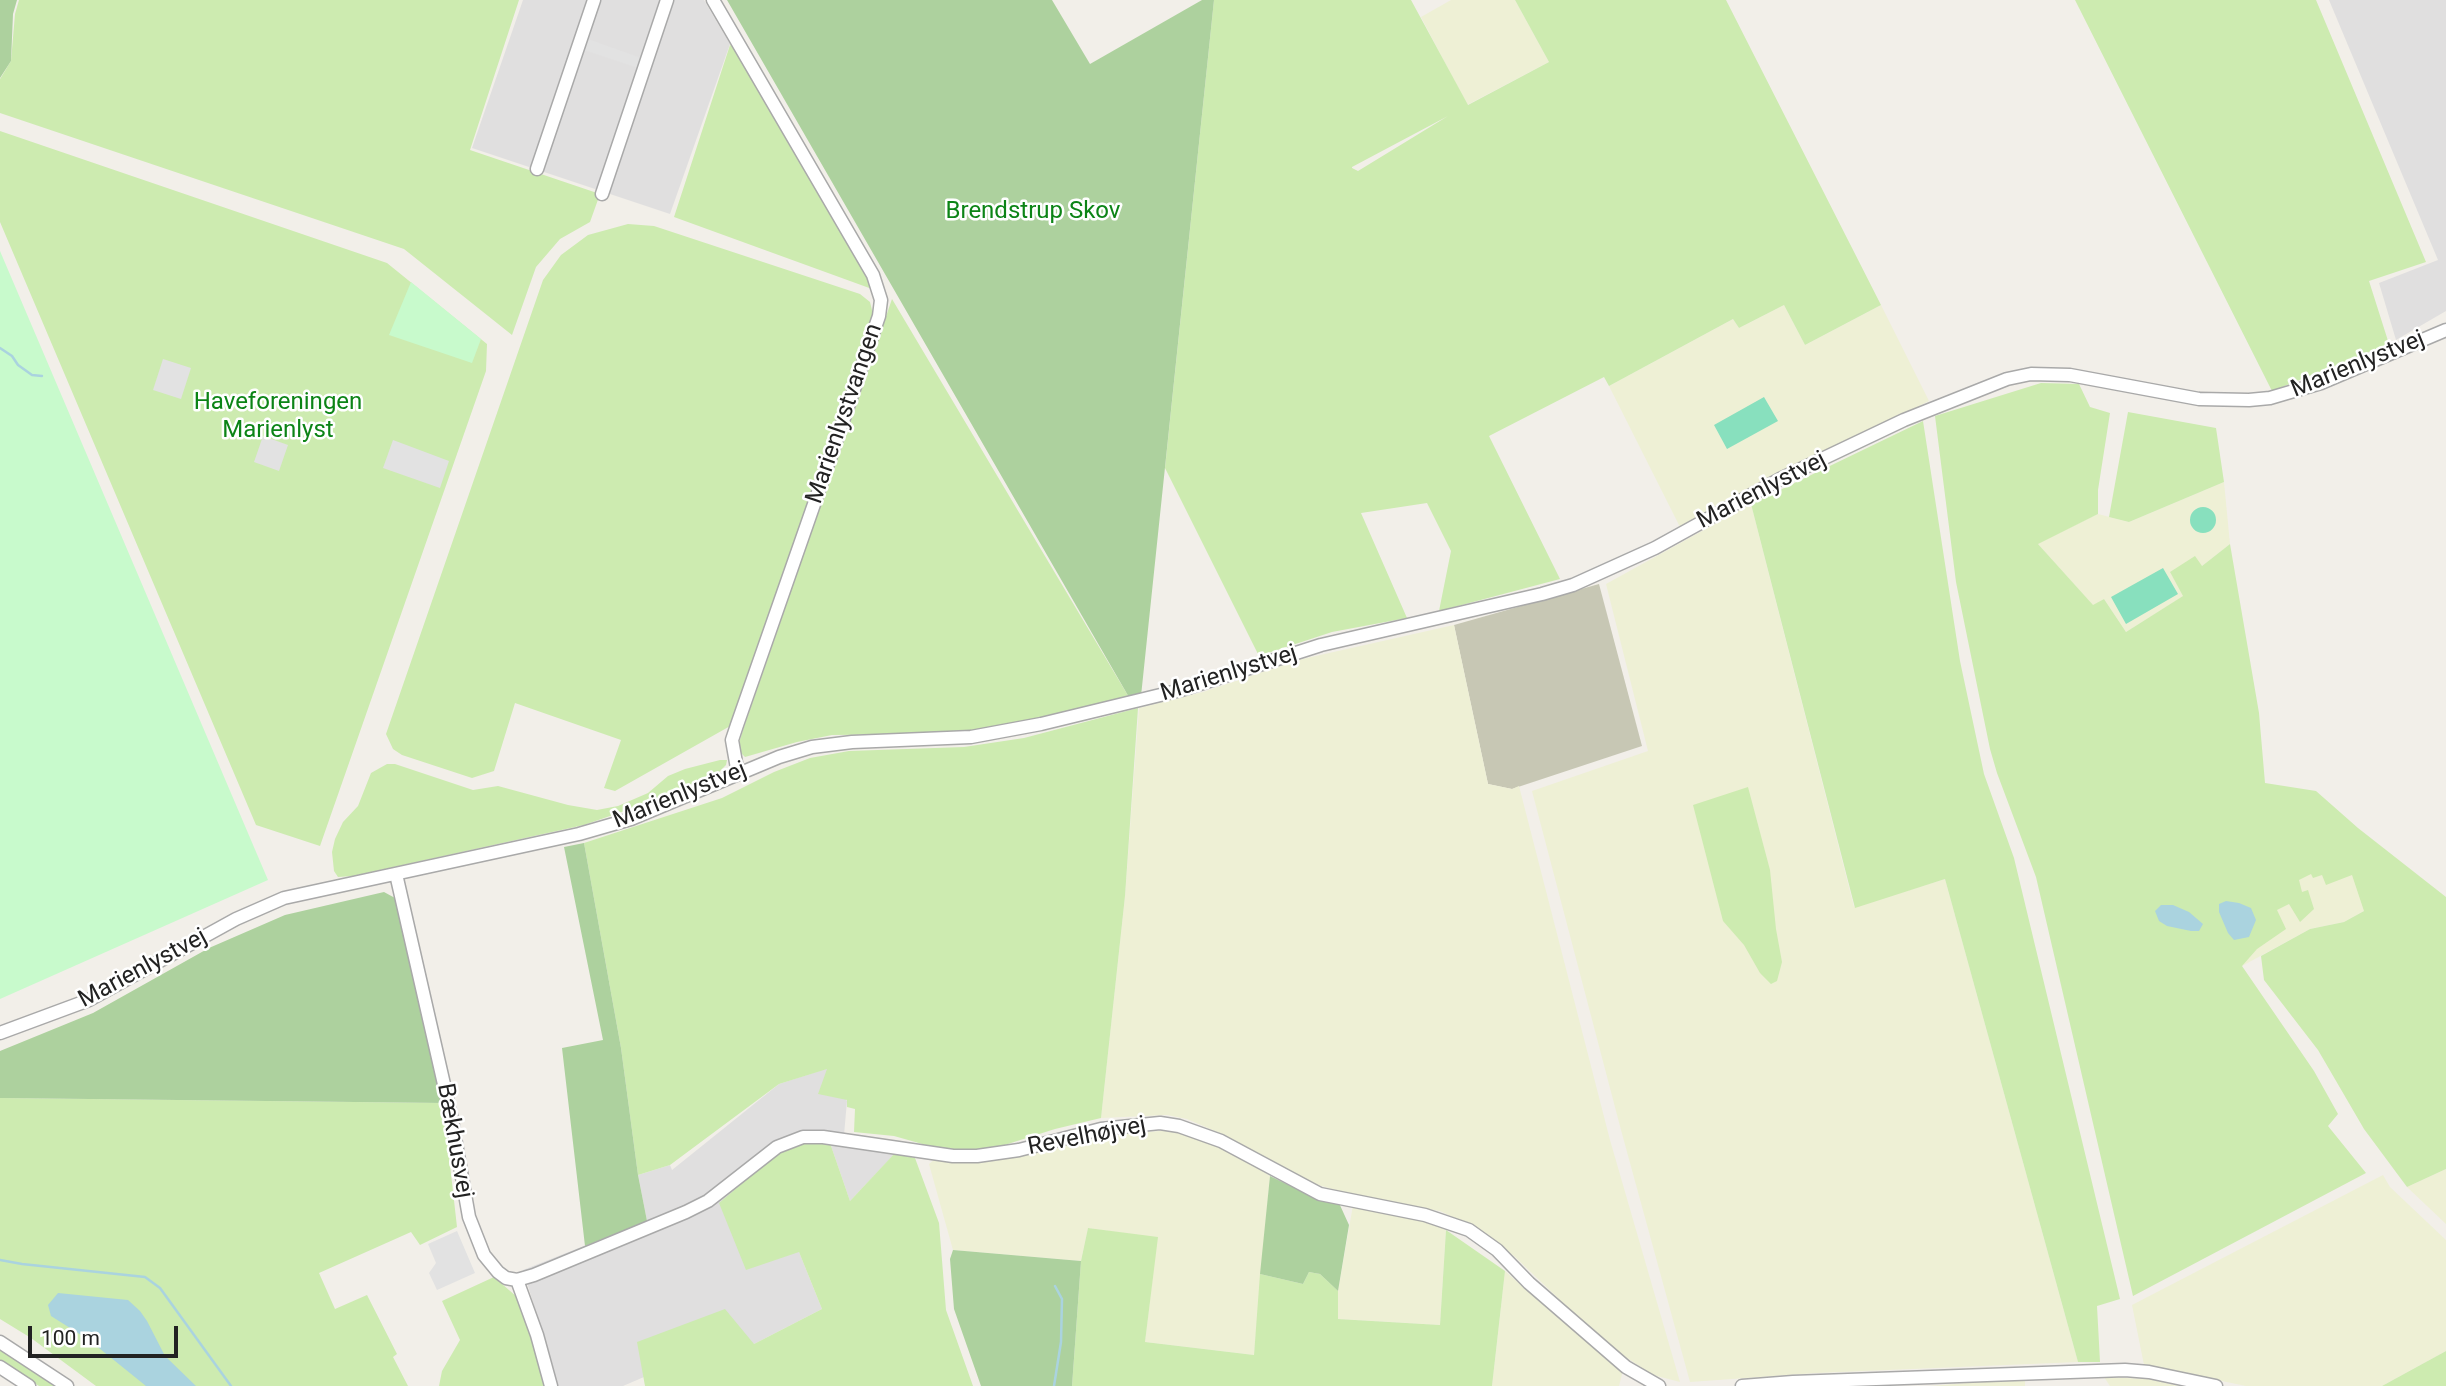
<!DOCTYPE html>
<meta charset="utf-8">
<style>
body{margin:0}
#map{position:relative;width:2446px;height:1386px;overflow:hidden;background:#f2efe9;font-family:Roboto,sans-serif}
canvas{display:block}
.scale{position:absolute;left:28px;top:1326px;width:150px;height:32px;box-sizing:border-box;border:4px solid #222;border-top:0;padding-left:9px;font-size:21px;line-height:24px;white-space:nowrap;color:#222;-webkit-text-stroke:5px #fff;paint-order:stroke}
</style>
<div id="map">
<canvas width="2446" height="1386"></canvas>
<div class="scale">100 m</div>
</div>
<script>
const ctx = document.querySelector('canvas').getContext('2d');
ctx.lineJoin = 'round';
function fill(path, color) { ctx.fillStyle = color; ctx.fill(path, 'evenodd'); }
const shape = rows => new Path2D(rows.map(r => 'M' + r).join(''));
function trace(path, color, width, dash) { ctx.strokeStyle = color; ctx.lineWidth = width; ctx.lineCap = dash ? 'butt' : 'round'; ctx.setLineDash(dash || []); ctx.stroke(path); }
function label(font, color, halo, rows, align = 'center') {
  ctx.font = font + ' Roboto,sans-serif'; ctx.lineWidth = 5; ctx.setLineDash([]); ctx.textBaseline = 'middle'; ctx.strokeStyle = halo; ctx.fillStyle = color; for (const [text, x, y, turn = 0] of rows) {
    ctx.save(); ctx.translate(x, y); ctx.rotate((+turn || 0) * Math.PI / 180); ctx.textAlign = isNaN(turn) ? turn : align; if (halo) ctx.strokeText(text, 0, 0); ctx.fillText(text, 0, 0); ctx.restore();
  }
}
const residential = shape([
 [523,0,704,0,730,44,670,214,472,148],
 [2329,0,2446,0,2446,311,2396,340,2379,283,2438,260],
 [828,1068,847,1101,844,1135,903,1145,850,1201,830,1143,799,1252,822,1309,754,1344,638,1342,644,1377,623,1386,556,1386,554,1370,523,1270,647,1221,638,1175,670,1165,672,1170,779,1084]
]);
const construction = shape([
 [1599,584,1642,746,1512,789,1488,784,1454,625]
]);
const farmland = shape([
 [1451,0,1515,0,1549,62,1467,105,1421,17],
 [1784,305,1805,345,1881,305,1929,401,1680,527,1609,386,1733,319,1739,328],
 [2224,482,2230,544,2202,566,2170,572,2184,596,2126,632,2104,599,2093,606,2037,543,2098,514,2129,522],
 [1751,504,1854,907,1945,879,2078,1362,1816,1373,1690,1382,1621,1130,1532,791,1648,751,1606,584],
 [1454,625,1488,784,1512,789,1519,786,1610,1140,1680,1382,1653,1375,1624,1356,1584,1323,1514,1256,1476,1228,1440,1211,1359,1197,1305,1181,1224,1135,1187,1119,1167,1115,1101,1118,1125,896,1139,708,1203,692,1298,660],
 [2357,828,2422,879,2344,922,2310,929,2242,966,2248,877],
 [1170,1130,1223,1146,1270,1176,1254,1355,1145,1342,1157,1238,1088,1228,1081,1261,953,1250,929,1164,935,1159,978,1163,1005,1159,1083,1138],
 [2446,1169,2446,1224,2407,1187],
 [2383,1175,2390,1187,2446,1240,2446,1351,2382,1386,2246,1386,2144,1365,2132,1305],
 [1353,1205,1425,1220,1446,1230,1440,1325,1338,1319,1338,1291],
 [1505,1271,1563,1322,1623,1370,1619,1386,1492,1386],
 [2104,1377,2148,1379,2179,1386,2110,1386],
 [2025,1378,2025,1386,1930,1386]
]);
const grass = shape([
 [19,0,519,0,470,150,600,194,590,222,560,239,536,267,512,335,404,249,0,113,0,79,11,61,15,14],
 [1214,0,1411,0,1468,105,1549,62,1515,0,1726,0,1881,305,1805,345,1784,305,1739,328,1733,319,1609,386,1604,377,1489,436,1560,579,1439,611,1451,551,1427,503,1361,513,1407,618,1332,632,1259,656,1165,468],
 [1448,116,1358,171,1352,168,1352,167],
 [2075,0,2316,0,2426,262,2369,281,2389,344,2272,391],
 [730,45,735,47,870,279,872,289,674,217],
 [0,131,387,263,487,344,486,371,320,846,256,825,0,222],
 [628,224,654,226,860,294,870,302,873,314,867,338,732,725,615,791,604,788,621,740,515,703,494,771,472,778,402,755,393,749,386,734,543,280,561,255,588,235],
 [892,299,1130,699,992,728,937,734,832,735,797,742,745,757,737,749,745,724],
 [2041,383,2079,384,2090,407,2110,413,2098,490,2098,514,2038,544,2093,605,2104,599,2126,632,2183,596,2170,572,2195,556,2202,566,2230,544,2259,713,2265,783,2316,791,2358,828,2446,897,2446,1169,2407,1187,2364,1129,2318,1050,2264,980,2261,956,2310,929,2344,922,2364,911,2352,875,2326,885,2322,875,2313,878,2311,874,2299,880,2302,892,2308,890,2314,909,2300,922,2289,904,2277,910,2286,929,2257,949,2242,966,2314,1071,2338,1114,2328,1126,2366,1173,2133,1296,2036,877,1997,773,1990,749,1956,582,1935,416],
 [2128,412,2216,428,2224,482,2129,522,2109,517],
 [1923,421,1960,661,1984,774,2014,858,2120,1299,2097,1306,2100,1362,2078,1362,1945,879,1855,908,1751,504],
 [1138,708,1125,896,1101,1118,1055,1129,992,1149,940,1149,894,1136,854,1132,855,1109,847,1107,847,1100,818,1094,827,1069,779,1084,670,1165,638,1175,621,1048,584,843,722,798,774,772,810,758,849,751,964,747,1024,738],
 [720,760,727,760,726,765,718,773,636,807,584,825,353,876,338,877,334,871,332,852,335,839,343,822,358,806,371,773,387,764,395,764,473,790,498,786,568,805,597,810,618,806,648,793,668,776,685,769],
 [1748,787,1770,870,1776,929,1782,962,1777,981,1771,984,1760,973,1744,945,1723,921,1693,805],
 [0,1098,443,1103,457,1227,420,1245,411,1232,319,1273,335,1309,367,1295,397,1354,393,1357,408,1386,96,1386,31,1338,0,1319],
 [798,1143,830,1143,850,1201,895,1153,915,1158,939,1223,946,1310,973,1386,645,1386,637,1342,725,1309,754,1344,822,1309,799,1252,746,1270,719,1203,772,1158],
 [1088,1228,1158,1237,1145,1342,1254,1355,1260,1274,1303,1284,1309,1272,1320,1274,1338,1291,1338,1319,1440,1325,1446,1230,1505,1271,1492,1386,1072,1386,1081,1261],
 [494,1277,517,1297,545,1378,545,1386,439,1386,442,1371,460,1340,442,1301],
 [0,1349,56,1386,39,1386,0,1360],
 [2446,1351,2446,1386,2382,1386]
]);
const forest = shape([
 [0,0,17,0,13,14,11,61,0,78],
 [727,0,1052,0,1090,64,1202,0,1214,0,1141,696,1130,699],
 [584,843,621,1048,638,1175,647,1221,585,1246,562,1048,603,1040,564,847],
 [384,892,395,898,443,1103,0,1098,0,1051,93,1013,209,948,285,915],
 [1270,1176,1309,1195,1339,1203,1349,1225,1338,1291,1320,1274,1309,1272,1303,1284,1260,1274],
 [953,1250,1081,1261,1072,1386,981,1386,954,1309,950,1259]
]);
const park = shape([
 [0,251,268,880,0,999],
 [411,282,481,339,472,363,389,335]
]);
const pitch = shape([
 [1764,397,1778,421,1727,449,1714,425],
 '2190 520a13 13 0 1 1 26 0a13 13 0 1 1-26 0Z',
 [2163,568,2178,594,2126,624,2111,597]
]);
const parking = shape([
 [585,38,644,59,641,69,581,49],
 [163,359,191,368,181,399,153,390],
 [263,436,288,445,279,471,254,462],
 [393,440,449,461,440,488,383,468],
 [457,1231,475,1273,437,1290,429,1273,436,1263,428,1244]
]);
const water = shape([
 [2226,901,2239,903,2251,908,2256,920,2249,937,2234,940,2228,933,2219,912,2219,904],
 [2161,905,2173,905,2189,912,2203,924,2199,931,2191,931,2167,926,2159,921,2155,911],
 [58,1293,128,1300,140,1311,147,1321,165,1356,196,1386,146,1386,89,1340,51,1316,48,1305]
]);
const stream = shape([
 [0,348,12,356,18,365,32,375,42,376],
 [0,1260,22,1264,145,1277,160,1288,231,1386],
 [1054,1386,1061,1342,1062,1299,1055,1286]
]);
const minor = shape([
 [713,0,873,275,881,300,879,316,850,401,737,725,732,740,738,774],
 [537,169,594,0],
 [602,194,667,0],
 [396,874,451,1115,469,1217,484,1255,498,1272,506,1278,517,1280,534,1275,686,1212,708,1201,777,1147,803,1137,823,1137,953,1156,977,1156,1019,1150,1101,1129,1160,1123,1179,1126,1221,1141,1320,1194,1425,1215,1469,1230,1497,1250,1529,1283,1626,1367,1659,1386],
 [0,1033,89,1000,236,919,284,898,579,834,631,819,779,757,812,747,852,742,971,737,1041,724,1181,690,1321,645,1542,594,1573,585,1655,548,1780,479,1904,420,2007,379,2031,374,2070,375,2199,399,2249,400,2270,398,2321,383,2446,330],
 [517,1280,537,1335,551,1386],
 [0,1342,67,1386],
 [0,1367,29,1386],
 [1742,1386,1793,1382,2125,1370,2149,1372,2216,1386]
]);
const parkNames = [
 ["Brendstrup Skov",1033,212],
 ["Haveforeningen",278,403],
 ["Marienlyst",278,431]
];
const streetNames = [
 ["Marienlystvej",2358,365,-22],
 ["Marienlystvangen",845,414,-71],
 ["Marienlystvej",1762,491,-27],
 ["Marienlystvej",1229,674,-17],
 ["Marienlystvej",680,796,-22],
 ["Marienlystvej",143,969,-28],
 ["Revelhøjvej",1087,1137,-11],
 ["Bækhusvej",454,1141,80]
];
fill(residential, '#e0dfdf');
fill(construction, '#c7c7b4');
fill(farmland, '#eef0d5');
fill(grass, '#cdebb0');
fill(forest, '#add19e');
fill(park, '#c8facc');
fill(pitch, '#88e0be');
fill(parking, '#e2e2e2');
fill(water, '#aad3df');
trace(stream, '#aad3df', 2.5);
trace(minor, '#a9a9a9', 15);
trace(minor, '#fff', 12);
label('24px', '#0c8416', '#fff', parkNames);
label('24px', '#222', '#fff', streetNames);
</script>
